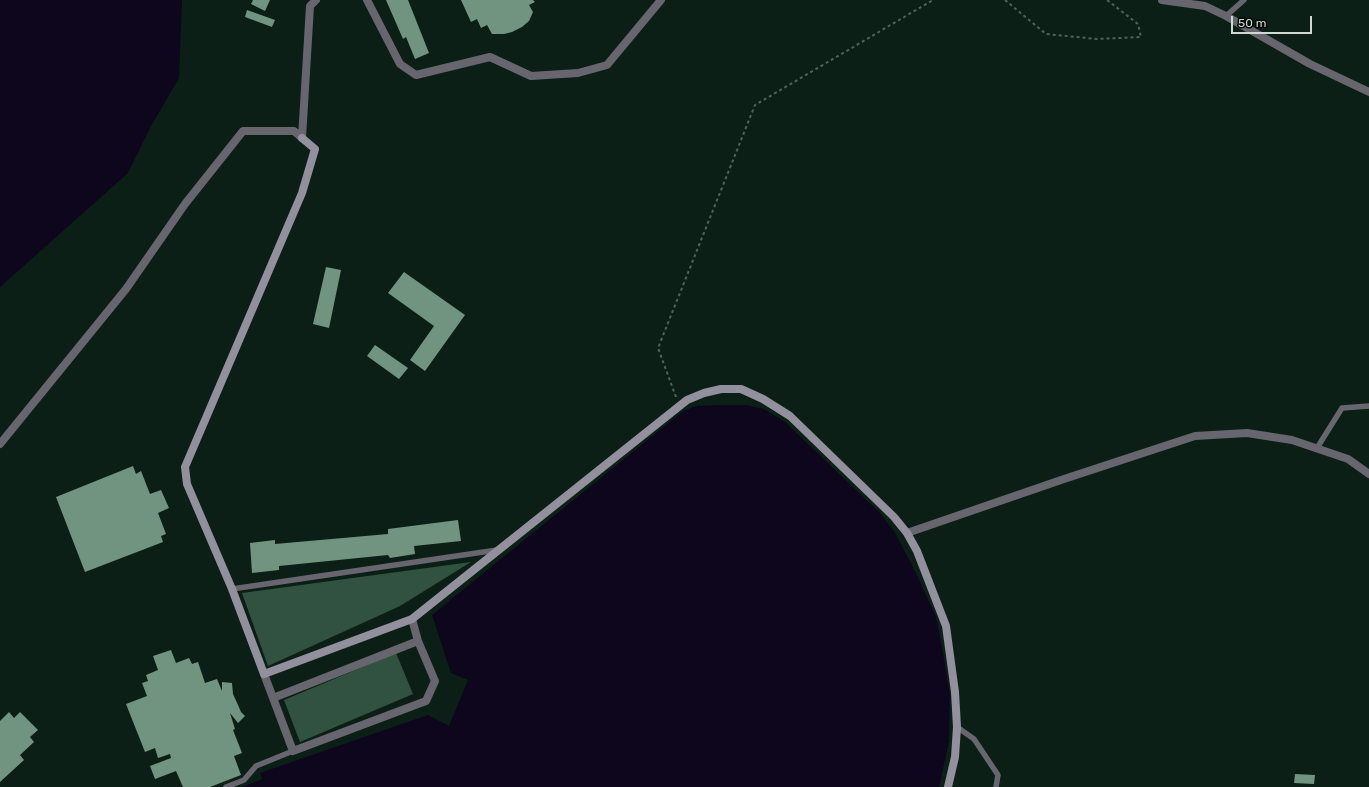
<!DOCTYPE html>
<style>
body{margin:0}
#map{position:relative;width:1369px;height:787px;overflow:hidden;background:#0c1f16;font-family:Rubik,sans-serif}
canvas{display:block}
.scale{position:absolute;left:1231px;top:16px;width:81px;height:18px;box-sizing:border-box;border:2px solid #cdd9d2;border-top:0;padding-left:5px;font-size:12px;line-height:14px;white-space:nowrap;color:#cdd9d2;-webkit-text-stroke:3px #020804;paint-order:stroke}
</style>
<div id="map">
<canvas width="1369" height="787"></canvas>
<div class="scale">50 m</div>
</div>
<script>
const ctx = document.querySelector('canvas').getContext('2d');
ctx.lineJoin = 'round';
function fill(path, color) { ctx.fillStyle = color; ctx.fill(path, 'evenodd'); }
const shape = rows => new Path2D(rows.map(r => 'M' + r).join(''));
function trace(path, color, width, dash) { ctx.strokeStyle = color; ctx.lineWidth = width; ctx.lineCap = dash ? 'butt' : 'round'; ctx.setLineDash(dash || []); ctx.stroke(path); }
const forest = shape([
 [471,562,400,606,268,666,242,593],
 [396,653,413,694,300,742,284,700]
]);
const water = shape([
 [0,0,182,0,179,78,151,126,128,173,0,287],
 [724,405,747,405,764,409,786,423,880,513,894,531,915,571,936,617,941,642,950,695,949,742,939,787,243,787,262,779,260,773,428,715,449,726,468,680,451,673,432,615,683,411,696,406]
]);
const building = shape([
 [253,0,270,0,265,11,251,4],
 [386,0,408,0,429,53,415,59,406,37,403,39],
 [461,0,533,0,535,2,529,5,533,12,529,21,522,27,512,32,504,34,492,34,487,25,481,28,477,19,471,22],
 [247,10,275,20,272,27,245,17],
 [326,267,341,270,329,328,313,324],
 [404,272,465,315,425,371,410,360,434,326,388,293],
 [375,345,408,368,399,379,367,356],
 [133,466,136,474,141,471,150,494,161,490,169,508,158,513,166,534,161,536,163,542,85,572,56,497],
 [458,520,461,541,414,546,415,554,390,558,388,555,279,566,279,570,252,573,250,543,275,540,275,544,388,534,388,529],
 [171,650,176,663,189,658,192,664,198,662,205,683,217,679,222,691,222,682,232,683,233,694,238,705,241,712,245,716,238,723,230,713,235,729,233,730,242,753,234,756,241,775,210,787,183,787,176,771,155,779,150,766,171,758,170,754,158,758,155,748,145,752,126,704,147,696,142,683,148,681,146,675,158,670,153,656],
 [9,712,14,718,20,712,38,730,30,737,34,742,20,755,24,760,0,782,0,721],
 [1295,774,1315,775,1314,784,1294,783]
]);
const path = shape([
 [1005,0,1046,34,1097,39,1141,37,1138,24,1107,0],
 [676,397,658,348,755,105,933,0]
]);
const lane = shape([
 [1226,16,1244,0],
 [1317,448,1342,408,1369,406],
 [232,589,497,550],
 [957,727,974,739,998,775,996,787],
 [226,787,244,780,256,766,293,751]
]);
const street = shape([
 [367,0,400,64,416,75,490,57,531,76,578,73,607,65,661,0],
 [1162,0,1205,6,1226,16,1310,64,1369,92],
 [302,138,310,6,316,0],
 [0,444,126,289,185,204,243,131,294,131,302,138],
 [907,533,1064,479,1195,436,1247,433,1292,440,1348,459,1369,474],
 [264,674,293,751,426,701,435,681,418,641,412,619],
 [273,698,418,641]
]);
const secondary = shape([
 [302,138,315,149,302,193,185,467,187,484,232,589,264,674,412,619,687,400,704,393,721,389,741,389,763,399,790,416,894,517,907,533,917,551,946,626,955,692,957,727,955,757,948,787]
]);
fill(forest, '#325241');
fill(water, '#0d061c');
fill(building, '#719480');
trace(path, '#52625a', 2, [3, 3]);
trace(lane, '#67656e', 5.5);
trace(street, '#67656e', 8);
trace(secondary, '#93909e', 8);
</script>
